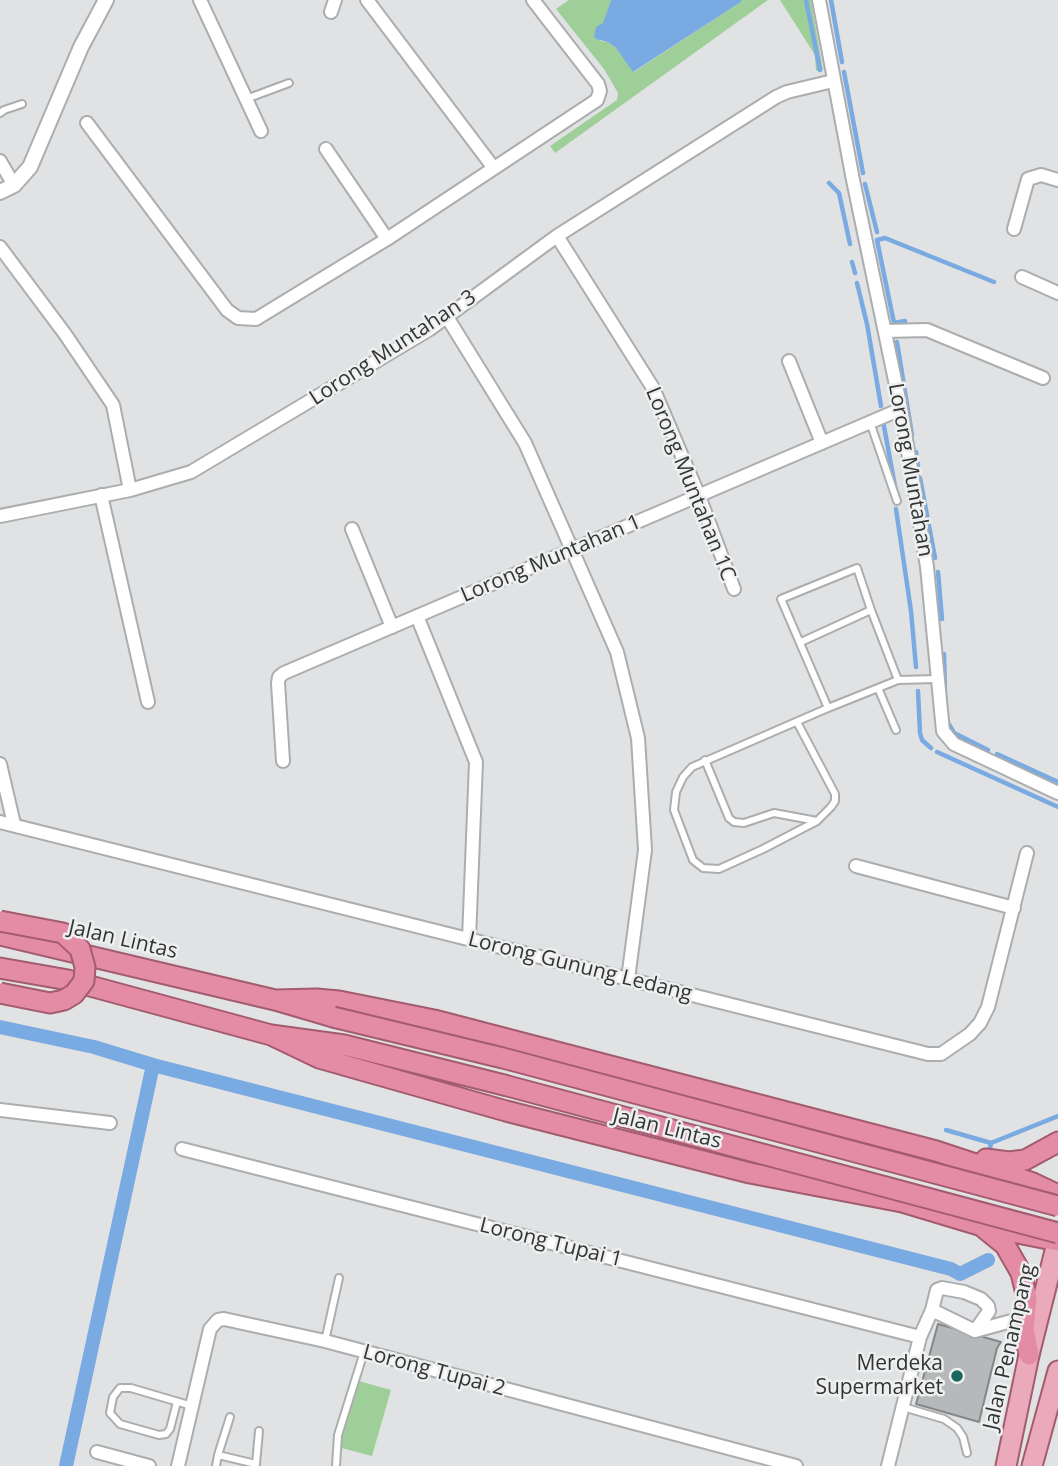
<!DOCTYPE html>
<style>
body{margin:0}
canvas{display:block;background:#e1e2e3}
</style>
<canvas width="1058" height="1466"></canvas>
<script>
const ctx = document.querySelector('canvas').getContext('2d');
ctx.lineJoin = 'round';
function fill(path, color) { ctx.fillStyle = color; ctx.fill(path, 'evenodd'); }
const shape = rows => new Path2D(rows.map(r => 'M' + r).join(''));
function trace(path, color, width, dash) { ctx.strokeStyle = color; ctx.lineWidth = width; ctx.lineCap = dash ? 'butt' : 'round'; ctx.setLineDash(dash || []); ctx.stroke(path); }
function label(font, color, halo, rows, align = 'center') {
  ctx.font = font + ' "Open Sans",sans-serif'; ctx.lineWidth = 5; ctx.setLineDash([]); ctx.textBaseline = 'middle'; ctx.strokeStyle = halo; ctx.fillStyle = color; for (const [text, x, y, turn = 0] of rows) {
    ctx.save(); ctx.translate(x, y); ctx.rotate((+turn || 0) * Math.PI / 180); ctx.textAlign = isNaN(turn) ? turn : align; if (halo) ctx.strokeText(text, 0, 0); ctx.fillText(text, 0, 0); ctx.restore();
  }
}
const green = shape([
 [569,0,611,0,600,41,608,42,616,48,634,72,741,2,741,0,768,0,555,153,550,146,617,100,618,93,604,69,556,9],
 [780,0,811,0,823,70,816,71,815,55],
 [352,1379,391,1390,372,1456,334,1446]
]);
const water = shape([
 [611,0,741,0,741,2,633,72,616,48,608,42,596,39,594,36,596,27,603,23]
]);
const stream = shape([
 [806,0,820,70],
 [831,0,842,62],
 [844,72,863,173],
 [829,183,839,193,850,244],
 [865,184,877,232],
 [852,262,855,273],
 [857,283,867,324,881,406],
 [905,321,894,323,877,240,885,238,994,282],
 [897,342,912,435],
 [883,421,896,492],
 [916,452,918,467],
 [920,478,935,558],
 [896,509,911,611,916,667],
 [938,572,942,619],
 [944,654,945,692],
 [918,691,920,733,922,740,931,748],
 [947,721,954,733,988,750],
 [937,752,1058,807],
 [997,754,1058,782],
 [946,1130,991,1143],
 [989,1154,991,1143,1058,1116]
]);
const canal = shape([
 [0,1027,94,1047,153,1065,951,1269,960,1274,988,1260],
 [66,1466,153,1065]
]);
const building = shape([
 [938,1324,1001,1342,997,1348,979,1422,916,1404,938,1324]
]);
const service = shape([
 [246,99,289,83],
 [0,113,4,110,22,104],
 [870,422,897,501],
 [801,642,871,610,898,680],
 [878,688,896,730],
 [828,708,781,599,857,568,871,610],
 [797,722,835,794,835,801,831,807,817,821,763,849,719,869,703,868,693,860,674,810,676,792,683,777,692,767,828,708,898,680,936,679],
 [705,760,729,818,734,822,744,823,774,813,817,821],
 [325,1341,339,1278],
 [177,1402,170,1429,166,1434,159,1435,120,1424,110,1413,113,1397,120,1388,131,1388,192,1406],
 [903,1407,944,1419,957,1428,963,1437,967,1453],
 [218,1455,230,1417],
 [256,1464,259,1431],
 [216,1466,218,1455,256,1464,255,1466],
 [336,1466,338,1435,364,1352]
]);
const minor = shape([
 [200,0,261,131],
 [367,0,493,167],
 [819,0,853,180,901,409,927,567,943,731,954,744,1058,793],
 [331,12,335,0],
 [87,123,227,310,238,318,256,319,387,239,597,100,600,91,598,84,533,0],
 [326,149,387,239],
 [0,161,14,185],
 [1014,229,1028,179,1041,175,1058,180],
 [557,236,653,388,699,496,734,589],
 [0,247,65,334,113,405,130,490],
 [1022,277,1058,293],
 [447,317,525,443,617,652,638,738,645,850,628,979],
 [885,331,927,330,1043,378],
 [789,361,822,443],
 [101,495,148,702],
 [0,516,130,490,191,472,430,329,557,236,776,97,787,92,833,81],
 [352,529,392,627],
 [417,616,476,762,469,939],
 [283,761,278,683,279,677,284,673,901,409],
 [0,764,14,824],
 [0,822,928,1054,941,1054,970,1034,980,1023,988,1007,1027,853],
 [856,866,1014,908],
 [0,1110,110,1123],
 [182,1149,920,1337],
 [932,1310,975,1331,1026,1317],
 [97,1452,149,1466],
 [178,1466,210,1329,218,1320,224,1319,325,1341,796,1466],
 [888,1466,920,1337,932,1310,937,1290,942,1288,964,1292,981,1299,988,1306,989,1311,975,1331]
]);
const tertiary = shape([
 [0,192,14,185,30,167,81,47,106,0]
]);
const primary = shape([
 [1006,1466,1029,1355,1058,1239],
 [1032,1466,1058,1371]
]);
const trunk = shape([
 [0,935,275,1000,333,1017],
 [0,968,68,980,271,1035,344,1045,504,1085],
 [275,1000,316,999,339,1001,434,1020,936,1151,1033,1183,1058,1195],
 [271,1035,319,1058,506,1111,750,1173,902,1202,982,1226,1058,1241],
 [986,1159,1009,1162,1025,1160,1058,1142],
 [984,1228,1005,1245,1021,1273,1027,1298,1024,1329,1029,1355]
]);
const trunkBridge = shape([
 [0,921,63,933,80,949,85,967,84,981,74,994,64,1000,50,1003,0,993],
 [333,1017,503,1058,1058,1206],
 [504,1085,1058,1233]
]);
const markers = [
 [957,1376,7,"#1b6760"]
];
const streetNames = [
 ["Lorong Muntahan 3",393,348,-33],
 ["Lorong Muntahan",910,470,80],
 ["Lorong Muntahan 1C",690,484,68],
 ["Lorong Muntahan 1",551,559,-23],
 ["Jalan Lintas",123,940,13],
 ["Lorong Gunung Ledang",580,967,14],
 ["Jalan Lintas",667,1129,14],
 ["Lorong Tupai 1",551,1243,14],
 ["Jalan Penampang",1010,1347,-77],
 ["Lorong Tupai 2",434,1371,15]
];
const poiNames = [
 ["Merdeka",943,1364],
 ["Supermarket",943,1388]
];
fill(green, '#9fcf99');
fill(water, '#7aaae2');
trace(stream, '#7aaae2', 4.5);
trace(canal, '#7aaae2', 14);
fill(building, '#b6b8b9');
trace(building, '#858687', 2);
trace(service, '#acadae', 10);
trace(minor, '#acadae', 16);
trace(tertiary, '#acadae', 18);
trace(primary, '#a25b6f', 23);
trace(trunk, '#a25b6f', 23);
trace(service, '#fff', 6);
trace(minor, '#fff', 12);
trace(tertiary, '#fff', 14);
trace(primary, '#eba9bc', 19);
trace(trunk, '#e48ca6', 19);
trace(trunkBridge, '#a25b6f', 23, []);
trace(trunkBridge, '#e48ca6', 19);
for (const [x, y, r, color] of markers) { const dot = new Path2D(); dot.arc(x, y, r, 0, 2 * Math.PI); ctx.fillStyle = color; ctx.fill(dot); trace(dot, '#eeeff0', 2.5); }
label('21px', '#333434', '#eeeff0', streetNames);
label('21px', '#333434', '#eeeff0', poiNames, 'right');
</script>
